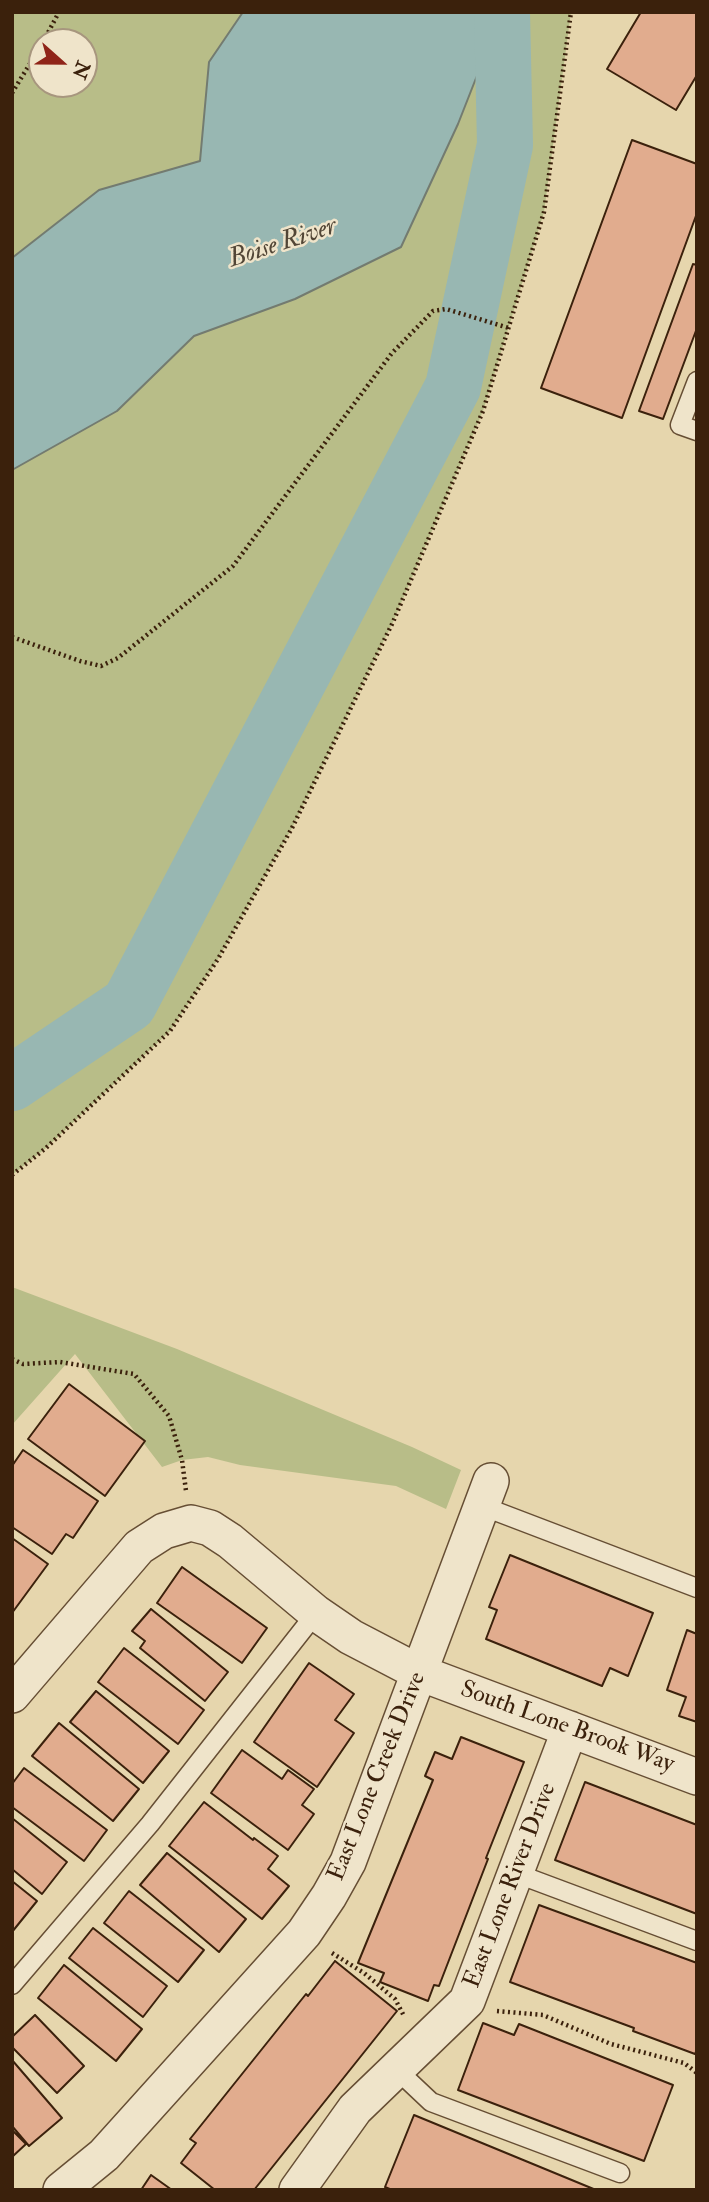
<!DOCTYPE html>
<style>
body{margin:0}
#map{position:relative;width:709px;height:2202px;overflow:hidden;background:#e6d6ad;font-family:"IM FELL Double Pica",serif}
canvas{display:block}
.frame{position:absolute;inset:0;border:14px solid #3b210c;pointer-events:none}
.north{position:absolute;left:28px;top:28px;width:70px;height:70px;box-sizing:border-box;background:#efe4ca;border:2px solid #a7967e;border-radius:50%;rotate:111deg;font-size:19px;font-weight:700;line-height:28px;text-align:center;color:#3b210c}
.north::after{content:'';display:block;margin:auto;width:24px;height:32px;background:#8f2418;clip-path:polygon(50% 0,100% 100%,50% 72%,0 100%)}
</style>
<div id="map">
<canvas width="709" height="2202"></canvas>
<div class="frame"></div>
<div class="north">N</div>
</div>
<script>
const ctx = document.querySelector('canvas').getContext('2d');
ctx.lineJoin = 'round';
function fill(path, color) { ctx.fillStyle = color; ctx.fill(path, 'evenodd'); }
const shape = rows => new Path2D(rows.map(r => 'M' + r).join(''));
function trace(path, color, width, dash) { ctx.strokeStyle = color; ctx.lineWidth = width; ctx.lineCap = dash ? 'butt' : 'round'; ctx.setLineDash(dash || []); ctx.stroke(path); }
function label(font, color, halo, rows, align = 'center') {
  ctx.font = font + ' "IM FELL Double Pica",serif'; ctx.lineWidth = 5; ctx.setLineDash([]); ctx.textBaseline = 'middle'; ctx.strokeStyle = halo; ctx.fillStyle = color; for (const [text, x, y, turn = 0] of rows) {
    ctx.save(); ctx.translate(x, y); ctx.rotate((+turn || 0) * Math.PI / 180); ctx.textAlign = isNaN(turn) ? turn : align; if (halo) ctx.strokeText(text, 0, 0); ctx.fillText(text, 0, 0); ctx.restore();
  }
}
const green = shape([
 [12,12,243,12,209,62,200,161,99,190,12,258],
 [42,42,84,42,84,84,42,84],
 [502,12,571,12,544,212,483,411,393,622,292,828,218,959,170,1031,46,1148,12,1175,12,470,117,411,194,336,295,299,401,247,458,124],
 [12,1287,177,1349,412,1447,461,1470,446,1509,396,1486,240,1465,208,1457,182,1460,162,1467,75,1354,12,1425]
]);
const water = shape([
 [243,12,502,12,458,124,401,247,295,299,194,336,117,411,12,470,12,258,99,190,200,161,209,62,243,12]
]);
const river = shape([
 [12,1083,129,1004,453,387,505,145,502,12]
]);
const building = shape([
 [641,12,697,12,697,75,676,110,607,69,641,12],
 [632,140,697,164,697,213,622,418,541,388,632,140],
 [693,264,697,265,697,328,663,419,639,411,693,264],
 [69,1384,145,1441,105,1496,28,1439,69,1384],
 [23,1450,98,1501,73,1538,66,1534,52,1554,12,1527,12,1466,23,1450],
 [12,1538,48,1564,12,1613,12,1538],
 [510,1555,653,1613,628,1676,610,1668,602,1686,486,1639,497,1610,489,1607,510,1555],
 [182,1567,267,1628,242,1663,157,1603,182,1567],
 [151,1609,228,1672,205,1701,140,1648,145,1641,132,1631,151,1609],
 [687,1630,697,1634,697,1722,679,1716,686,1697,667,1690,687,1630],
 [124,1648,204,1710,178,1744,98,1682,124,1648],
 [309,1663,354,1694,335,1720,354,1733,317,1787,254,1742,309,1663],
 [96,1691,169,1751,143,1783,70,1722,96,1691],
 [59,1723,139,1789,113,1821,32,1756,59,1723],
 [461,1737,524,1762,486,1858,488,1859,439,1986,434,1985,428,2001,380,1982,384,1973,358,1963,433,1780,425,1776,435,1752,452,1759,461,1737],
 [242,1750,282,1779,288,1770,314,1789,302,1805,314,1814,288,1850,211,1793,242,1750],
 [24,1768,107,1830,84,1861,12,1807,12,1784,24,1768],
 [585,1782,697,1825,697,1914,555,1860,585,1782],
 [204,1802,253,1840,254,1838,278,1856,268,1869,289,1886,262,1919,169,1846,204,1802],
 [12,1818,67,1862,42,1894,12,1869,12,1818],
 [167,1853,246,1919,219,1952,140,1885,167,1853],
 [12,1881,37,1901,12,1932,12,1881],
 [129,1891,204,1950,178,1982,104,1923,129,1891],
 [539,1905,697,1963,697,2049,695,2054,633,2031,634,2028,510,1982,539,1905],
 [93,1928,167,1986,143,2017,69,1958,93,1928],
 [335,1961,397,2011,254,2190,215,2190,181,2163,196,2143,190,2139,306,1994,308,1996,335,1961],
 [64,1965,142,2029,116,2061,38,1998,64,1965],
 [35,2015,84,2066,57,2093,12,2047,12,2037,35,2015],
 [483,2023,514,2035,519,2024,673,2085,644,2161,458,2090,483,2023],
 [12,2060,62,2118,29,2146,12,2126,12,2060],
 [414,2115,596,2190,392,2190,385,2187,414,2115],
 [12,2130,26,2144,12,2157,12,2130],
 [151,2175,172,2190,141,2190,151,2175]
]);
const path = shape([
 [43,42,59,12],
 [12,93,42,44],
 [12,637,80,661,101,666,118,658,233,566,392,353,433,311,446,309,509,328],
 [12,1175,46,1148,170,1031,218,959,292,828,393,622,483,411,544,212,571,12],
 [12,1359,23,1364,60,1362,134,1374,169,1416,182,1460,186,1491],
 [332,1953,364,1973,395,1999,404,2016],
 [497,2011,543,2015,611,2044,684,2063,697,2073]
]);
const service = shape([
 [697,381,680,425,697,431],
 [482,1506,697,1588],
 [515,1873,697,1941],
 [12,1985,150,1824,316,1613],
 [396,2069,431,2102,620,2173]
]);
const minor = shape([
 [12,1695,139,1547,164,1531,191,1523,210,1528,230,1541,316,1613,351,1637,420,1673,697,1777],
 [61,2190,104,2155,304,1933,329,1896,348,1862,491,1481],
 [297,2190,355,2109,467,2001,570,1729]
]);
const streetNames = [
 ["South Lone Brook Way",567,1728,20],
 ["East Lone Creek Drive",378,1777,-68],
 ["East Lone River Drive",511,1886,-69]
];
const waterNames = [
 ["Boise River",283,244,-18]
];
fill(green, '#b8bd88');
fill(water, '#98b7b2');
trace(water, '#737b70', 2);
trace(river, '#98b7b2', 56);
fill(building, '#e1ac8e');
trace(building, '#3b210c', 2);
trace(service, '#664e34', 21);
trace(minor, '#664e34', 38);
trace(path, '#3b210c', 4.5, [2, 3.5]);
trace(service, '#efe4ca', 18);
trace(minor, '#efe4ca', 35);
label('24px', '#3b210c', '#efe4ca', streetNames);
label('italic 26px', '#524636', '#efe4ca', waterNames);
</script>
